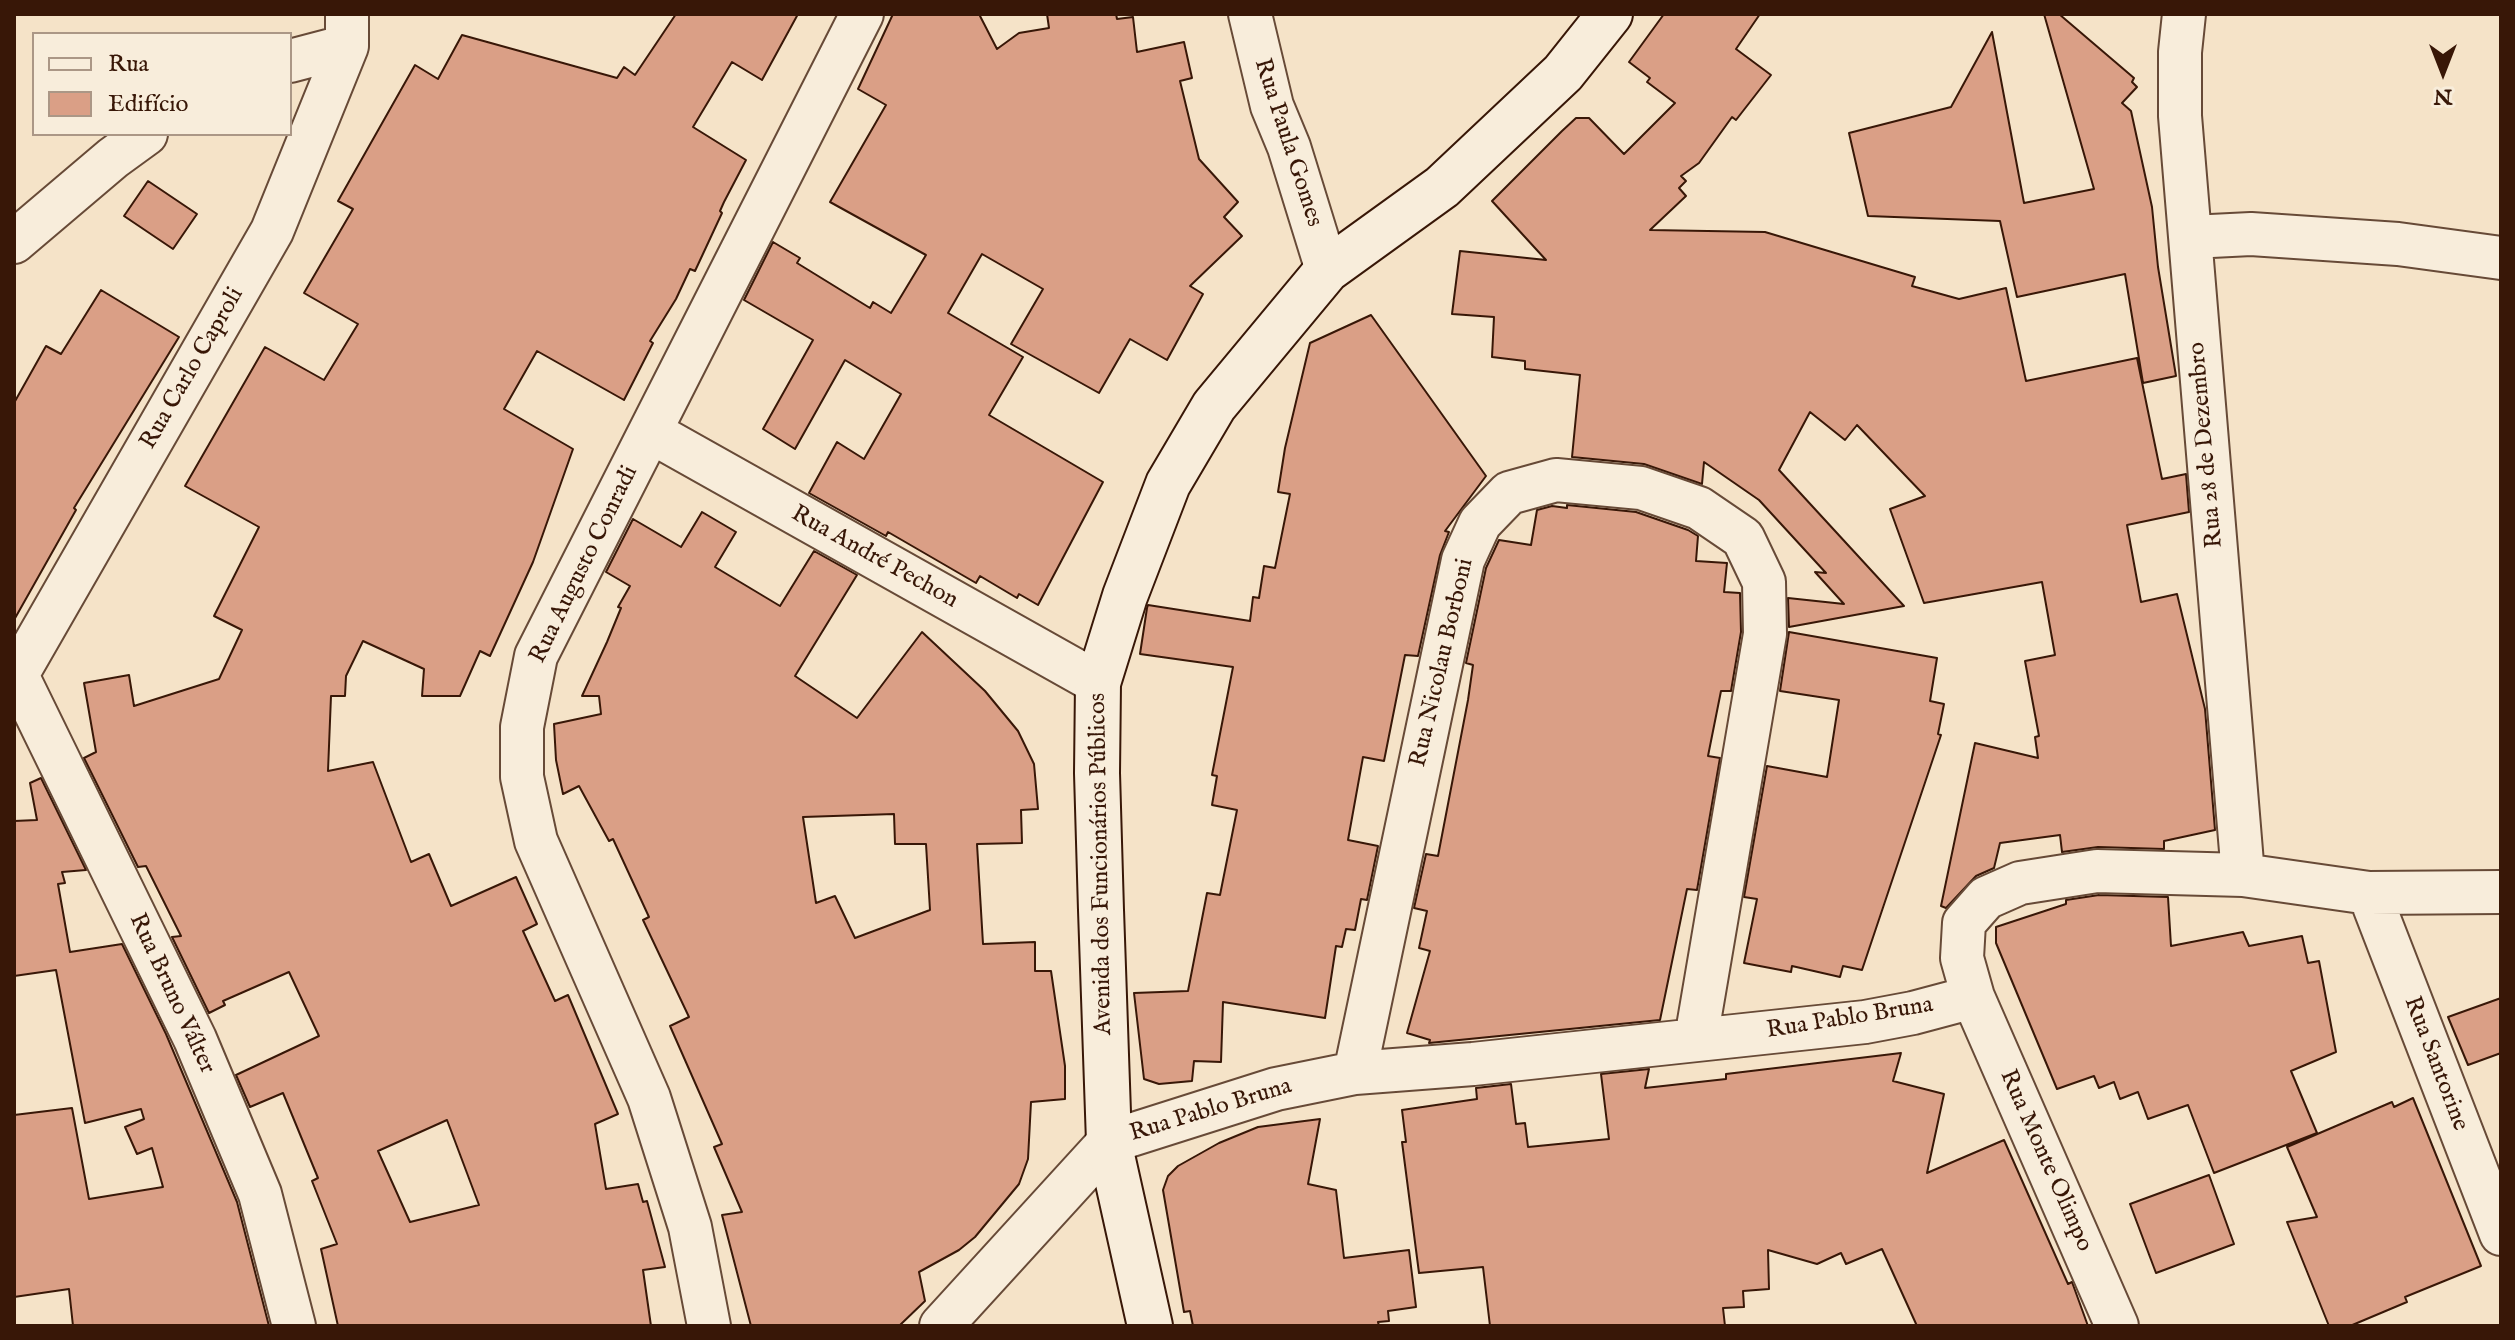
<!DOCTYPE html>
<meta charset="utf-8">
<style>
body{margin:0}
#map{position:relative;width:2515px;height:1340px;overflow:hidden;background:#f5e3c8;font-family:"IM FELL English",serif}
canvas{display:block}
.frame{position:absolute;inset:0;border:16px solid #381707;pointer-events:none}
.legend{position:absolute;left:32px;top:32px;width:260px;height:104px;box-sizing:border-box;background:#f8eddb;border:2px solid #ab9786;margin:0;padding:10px 14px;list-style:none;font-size:24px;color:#381707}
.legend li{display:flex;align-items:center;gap:16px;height:40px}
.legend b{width:40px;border:2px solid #ab9786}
.north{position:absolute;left:2403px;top:32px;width:80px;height:80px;-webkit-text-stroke:6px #f8eddb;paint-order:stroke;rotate:180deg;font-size:22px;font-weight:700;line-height:32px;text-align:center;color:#381707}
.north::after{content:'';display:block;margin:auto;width:28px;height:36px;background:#381707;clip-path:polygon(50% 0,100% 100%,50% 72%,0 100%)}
</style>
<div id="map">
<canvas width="2515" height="1340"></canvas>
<div class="frame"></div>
<ul class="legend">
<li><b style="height:10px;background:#f8eddb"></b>Rua</li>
<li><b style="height:22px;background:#da9f86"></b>Edifício</li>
</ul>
<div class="north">N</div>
</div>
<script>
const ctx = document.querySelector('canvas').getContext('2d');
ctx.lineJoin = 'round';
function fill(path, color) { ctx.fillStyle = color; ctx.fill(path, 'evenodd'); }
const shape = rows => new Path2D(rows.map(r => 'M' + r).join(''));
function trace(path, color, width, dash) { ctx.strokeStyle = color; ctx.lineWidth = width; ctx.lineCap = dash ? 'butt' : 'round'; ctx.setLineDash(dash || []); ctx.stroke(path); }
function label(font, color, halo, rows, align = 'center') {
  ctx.font = font + ' "IM FELL English",serif'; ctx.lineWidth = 7; ctx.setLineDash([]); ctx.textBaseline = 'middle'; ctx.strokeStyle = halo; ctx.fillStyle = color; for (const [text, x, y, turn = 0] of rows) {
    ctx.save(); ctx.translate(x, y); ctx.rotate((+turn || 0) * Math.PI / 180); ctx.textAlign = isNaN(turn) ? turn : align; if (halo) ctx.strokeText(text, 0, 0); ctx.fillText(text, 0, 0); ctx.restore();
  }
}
const building = shape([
 [676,14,798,14,762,80,732,62,693,127,746,160,724,202,720,211,722,213,695,271,690,269,676,299,650,341,653,343,624,400,537,351,504,409,573,449,533,562,490,656,480,651,460,696,422,696,424,669,363,641,346,676,345,696,331,696,328,771,373,762,411,862,429,854,451,906,516,877,537,924,523,931,555,1001,568,995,618,1114,595,1124,606,1189,638,1184,643,1202,647,1201,665,1267,643,1270,651,1326,338,1326,321,1249,337,1244,312,1181,318,1178,283,1093,250,1107,236,1075,319,1036,289,972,223,1001,225,1005,209,1013,172,937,181,936,146,866,138,867,84,758,96,752,84,683,129,675,134,706,219,679,242,630,214,616,259,527,185,486,265,347,324,380,358,324,304,293,353,209,338,201,415,65,438,79,462,35,617,78,624,67,635,75,676,14],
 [447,1120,479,1205,410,1222,378,1151,447,1120],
 [893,14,979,14,997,49,1019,33,1049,28,1047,14,1116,14,1117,19,1133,17,1137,52,1184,42,1192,78,1180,81,1199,159,1238,202,1224,217,1242,236,1190,286,1203,294,1167,360,1130,339,1099,393,1011,344,1043,289,982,254,948,313,1023,357,989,415,1103,482,1038,605,1019,594,1017,598,980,576,976,583,888,532,886,536,809,493,837,442,864,459,901,394,845,360,795,449,763,429,813,340,744,300,773,242,800,258,797,263,870,308,873,302,891,313,926,255,830,202,886,105,858,89,893,14],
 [1664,14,1760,14,1736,49,1771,75,1736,120,1732,117,1699,163,1681,176,1686,181,1679,188,1686,196,1650,230,1765,232,1915,277,1912,286,1959,299,2006,288,2026,381,2137,358,2162,479,2186,474,2189,512,2127,525,2141,602,2177,594,2205,709,2215,830,2164,841,2164,849,2098,847,2062,852,2060,835,2000,843,1994,868,1976,876,1946,908,1941,906,1975,743,2038,758,2035,737,2039,736,2025,661,2055,655,2042,582,1924,603,1890,509,1925,496,1857,425,1845,440,1810,412,1779,470,1904,606,1789,627,1788,598,1844,604,1815,572,1826,573,1759,500,1704,462,1702,484,1644,464,1572,457,1580,375,1525,369,1525,361,1492,357,1494,317,1452,314,1460,251,1546,260,1492,201,1562,131,1576,118,1589,118,1624,154,1675,103,1647,82,1650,78,1629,62,1664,14],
 [2044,14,2059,14,2134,78,2132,82,2137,87,2122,103,2131,111,2152,207,2158,267,2176,376,2143,383,2125,274,2017,297,2000,221,1868,216,1849,133,1951,107,1992,32,2024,203,2094,189,2044,14],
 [148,181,197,214,173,249,124,216,148,181],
 [101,290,179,337,74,508,76,510,14,620,14,403,46,346,61,354,101,290],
 [1371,315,1486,476,1445,531,1449,532,1440,555,1418,656,1405,655,1384,761,1363,757,1348,840,1378,846,1367,900,1361,899,1355,930,1346,929,1342,947,1336,946,1325,1018,1223,1002,1221,1062,1194,1061,1192,1081,1159,1084,1144,1079,1134,993,1188,991,1207,893,1220,895,1237,810,1212,805,1217,776,1212,775,1233,667,1140,654,1147,608,1148,605,1250,621,1253,597,1259,598,1264,566,1275,568,1290,494,1278,492,1285,448,1310,343,1371,315],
 [1567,505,1636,512,1688,530,1698,536,1696,561,1727,563,1724,592,1740,593,1741,632,1731,691,1721,691,1708,756,1720,758,1697,890,1687,889,1660,1020,1429,1043,1430,1040,1407,1033,1430,951,1419,948,1427,911,1414,908,1426,854,1438,856,1468,700,1473,665,1466,663,1486,568,1499,540,1531,545,1537,510,1552,506,1567,508,1567,505],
 [702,512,736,532,715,567,780,606,814,551,857,575,795,676,857,718,922,632,985,691,1018,731,1034,764,1038,809,1021,810,1022,843,977,844,983,944,1035,942,1035,971,1051,971,1065,1066,1065,1099,1031,1102,1028,1159,1019,1184,975,1237,959,1250,919,1272,925,1301,899,1326,751,1326,722,1215,742,1212,714,1147,722,1144,670,1026,689,1017,643,920,649,917,613,839,609,841,579,786,563,794,556,760,554,724,601,714,599,696,582,696,607,642,621,608,618,607,630,586,606,572,633,519,681,547,702,512],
 [894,814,895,844,926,844,930,910,855,938,835,896,816,903,803,817,894,814],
 [1789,632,1937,658,1930,701,1944,704,1938,734,1941,735,1862,970,1843,966,1840,977,1792,966,1791,972,1744,963,1757,899,1744,897,1767,766,1827,777,1839,700,1780,691,1789,632],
 [41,778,86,870,62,872,65,883,58,884,70,952,122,944,166,1034,237,1202,269,1326,73,1326,69,1289,14,1297,14,1115,72,1108,89,1199,163,1187,152,1148,137,1154,125,1127,144,1119,141,1109,85,1123,56,970,14,976,14,821,37,820,30,783,41,778],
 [2099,895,2168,897,2171,946,2243,932,2249,946,2302,936,2308,963,2319,961,2336,1052,2291,1071,2317,1133,2214,1173,2188,1105,2148,1119,2138,1092,2120,1099,2114,1082,2099,1088,2094,1076,2057,1089,1996,943,1996,927,2066,904,2066,900,2099,895],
 [2501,998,2501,1053,2468,1065,2448,1017,2501,998],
 [1901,1053,1893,1081,1944,1094,1927,1173,2004,1140,2068,1284,2072,1282,2088,1326,1917,1326,1882,1249,1846,1264,1841,1253,1817,1264,1768,1250,1769,1289,1743,1291,1744,1307,1723,1308,1725,1326,1490,1326,1483,1267,1419,1273,1402,1142,1406,1142,1402,1110,1477,1099,1476,1088,1511,1084,1516,1124,1525,1123,1528,1147,1609,1139,1601,1074,1649,1069,1645,1088,1726,1079,1726,1074,1901,1053],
 [2413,1098,2481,1266,2405,1297,2407,1302,2350,1326,2329,1326,2287,1222,2317,1217,2287,1147,2392,1102,2394,1107,2413,1098],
 [1320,1119,1308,1184,1336,1190,1344,1258,1409,1250,1416,1307,1388,1311,1389,1321,1378,1322,1379,1326,1193,1326,1190,1311,1184,1312,1163,1190,1168,1176,1178,1166,1219,1143,1258,1127,1320,1119],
 [2209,1175,2234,1244,2156,1273,2130,1204,2209,1175]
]);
const street = shape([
 [1250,14,1272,106,1289,147,1327,270],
 [2184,14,2180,52,2180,116,2243,875],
 [290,61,347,46],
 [2191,237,2251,234,2398,244,2501,258],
 [14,242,113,158,146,134],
 [651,432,1098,683],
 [17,675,195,1039,260,1194,294,1326],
 [14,680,272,231,347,46,347,14],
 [2369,893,2501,1234],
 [1355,1073,1463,560,1480,523,1509,493,1556,480,1641,488,1699,508,1743,538,1764,582,1765,634,1696,1039],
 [709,1326,690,1227,649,1098,536,841,522,777,522,727,536,656,862,14],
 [941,1326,1109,1142,1276,1089,1355,1073,1473,1064,1865,1022,1913,1013,1973,997],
 [2117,1326,1973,997,1962,958,1964,923,1986,898,2020,883,2097,871,2243,875,2369,893,2501,892]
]);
const secondary = shape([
 [1150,1326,1109,1142,1101,910,1097,773,1098,683,1125,596,1168,484,1214,406,1327,270,1442,187,1563,73,1610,14]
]);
const streetNames = [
 ["Rua Paula Gomes",1287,143,72],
 ["Rua Carlo Caproli",193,369,-60],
 ["Rua 28 de Dezembro",2207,445,-95],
 ["Rua André Pechon",874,558,29],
 ["Rua Augusto Conradi",585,565,-64],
 ["Rua Nicolau Borboni",1443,663,-77],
 ["Avenida dos Funcionários Públicos",1102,864,-91],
 ["Rua Bruno Válter",171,994,65],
 ["Rua Pablo Bruna",1850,1019,-9],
 ["Rua Santorine",2435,1064,69],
 ["Rua Pablo Bruna",1211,1111,-17],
 ["Rua Monte Olimpo",2045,1161,66]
];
fill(building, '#da9f86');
trace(building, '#381707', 2);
trace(street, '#674a37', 46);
trace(secondary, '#381707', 48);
trace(street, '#f8eddb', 42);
trace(secondary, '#f8eddb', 44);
label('24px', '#381707', '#f8eddb', streetNames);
</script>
